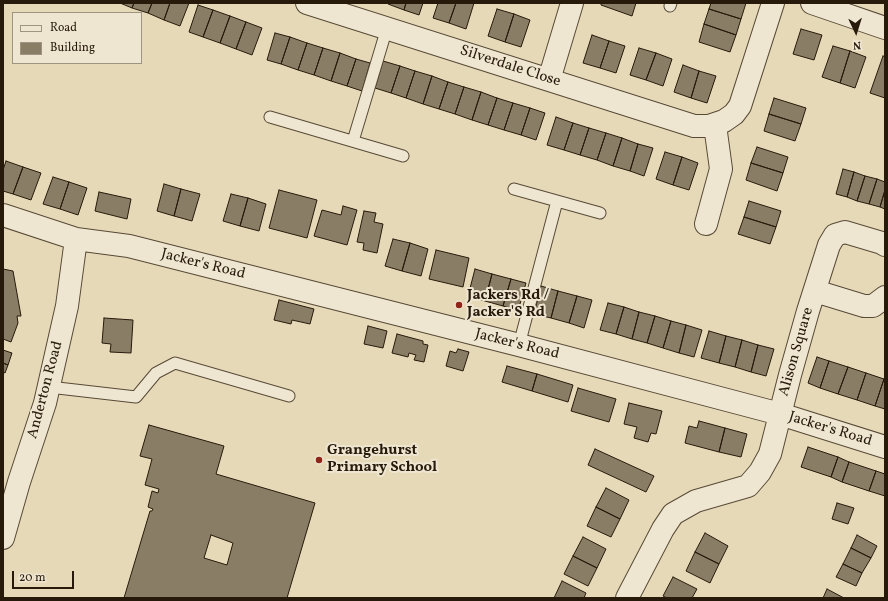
<!DOCTYPE html>
<style>
body{margin:0}
#map{position:relative;width:888px;height:601px;overflow:hidden;background:#e6d9b8;font-family:Vollkorn,serif}
canvas{display:block}
.frame{position:absolute;inset:0;border:4px solid #271a0b;pointer-events:none}
.legend{position:absolute;left:12px;top:12px;width:130px;height:52px;box-sizing:border-box;background:#efe6d1;border:1px solid #9f9482;margin:0;padding:5px 7px;list-style:none;font-size:12px;color:#271a0b}
.legend li{display:flex;align-items:center;gap:8px;height:20px}
.legend b{width:20px;border:1px solid #9f9482}
.north{position:absolute;left:836px;top:12px;width:40px;height:40px;-webkit-text-stroke:3px #efe6d1;paint-order:stroke;rotate:176deg;font-size:11px;font-weight:700;line-height:16px;text-align:center;color:#271a0b}
.north::after{content:'';display:block;margin:auto;width:14px;height:18px;background:#271a0b;clip-path:polygon(50% 0,100% 100%,50% 72%,0 100%)}
.scale{position:absolute;left:12px;top:571px;width:62px;height:18px;box-sizing:border-box;border:2px solid #271a0b;border-top:0;padding-left:5px;font-size:12px;line-height:14px;white-space:nowrap;color:#271a0b;-webkit-text-stroke:3px #efe6d1;paint-order:stroke}
</style>
<div id="map">
<canvas width="888" height="601"></canvas>
<div class="frame"></div>
<ul class="legend">
<li><b style="height:5px;background:#efe6d1"></b>Road</li>
<li><b style="height:11px;background:#8a7d65"></b>Building</li>
</ul>
<div class="north">N</div>
<div class="scale">20 m</div>
</div>
<script>
const ctx = document.querySelector('canvas').getContext('2d');
ctx.lineJoin = 'round';
function fill(path, color) { ctx.fillStyle = color; ctx.fill(path, 'evenodd'); }
const shape = rows => new Path2D(rows.map(r => 'M' + r).join(''));
function trace(path, color, width, dash) { ctx.strokeStyle = color; ctx.lineWidth = width; ctx.lineCap = dash ? 'butt' : 'round'; ctx.setLineDash(dash || []); ctx.stroke(path); }
function label(font, color, halo, rows, align = 'center') {
  ctx.font = font + ' Vollkorn,serif'; ctx.lineWidth = 4; ctx.setLineDash([]); ctx.textBaseline = 'middle'; ctx.strokeStyle = halo; ctx.fillStyle = color; for (const [text, x, y, turn = 0] of rows) {
    ctx.save(); ctx.translate(x, y); ctx.rotate((+turn || 0) * Math.PI / 180); ctx.textAlign = isNaN(turn) ? turn : align; if (halo) ctx.strokeText(text, 0, 0); ctx.fillText(text, 0, 0); ctx.restore();
  }
}
const building = shape([
 [120,3,134,3,132,8,120,3],
 [134,3,152,3,148,13,132,8,134,3],
 [152,3,170,3,164,20,148,13,152,3],
 [170,3,189,3,180,26,164,20,170,3],
 [388,3,406,3,404,10,388,4,388,3],
 [406,3,423,3,419,15,404,10,406,3],
 [438,3,456,3,449,23,433,18,438,3],
 [456,3,474,3,466,29,449,23,456,3],
 [601,3,636,3,632,16,601,5,601,3],
 [711,3,746,3,741,19,709,9,711,3],
 [198,5,213,10,203,37,189,32,198,5],
 [497,9,514,14,505,42,488,36,497,9],
 [709,9,741,19,736,35,704,24,709,9],
 [213,10,230,16,220,43,203,37,213,10],
 [514,14,530,20,521,47,505,42,514,14],
 [230,16,246,22,236,49,220,43,230,16],
 [246,22,262,28,252,55,236,49,246,22],
 [704,24,736,35,730,52,699,42,704,24],
 [801,29,822,35,814,60,793,54,801,29],
 [275,33,290,37,281,64,267,60,275,33],
 [592,35,609,41,600,68,583,63,592,35],
 [290,37,307,43,298,70,281,64,290,37],
 [609,41,625,46,616,73,600,68,609,41],
 [307,43,323,48,314,75,298,70,307,43],
 [833,46,850,51,840,83,822,77,833,46],
 [323,48,340,53,331,81,314,75,323,48],
 [639,48,656,53,646,80,630,75,639,48],
 [850,51,866,57,855,88,840,83,850,51],
 [340,53,356,59,347,86,331,81,340,53],
 [656,53,672,59,663,86,646,80,656,53],
 [883,56,885,57,885,98,870,93,883,56],
 [356,59,370,63,362,91,347,86,356,59],
 [383,61,400,66,391,93,375,88,383,61],
 [683,65,699,71,691,98,674,92,683,65],
 [400,66,415,71,406,98,391,93,400,66],
 [415,71,432,76,423,104,406,98,415,71],
 [699,71,716,76,707,103,691,98,699,71],
 [432,76,448,82,439,109,423,104,432,76],
 [448,82,464,87,455,114,439,109,448,82],
 [464,87,481,92,472,120,455,114,464,87],
 [481,92,497,98,488,125,472,120,481,92],
 [497,98,513,103,504,130,488,125,497,98],
 [774,98,806,108,801,124,769,114,774,98],
 [513,103,530,108,521,135,504,130,513,103],
 [530,108,545,113,536,140,521,135,530,108],
 [769,114,801,124,795,141,764,131,769,114],
 [556,117,573,123,564,150,547,145,556,117],
 [573,123,589,128,580,155,564,150,573,123],
 [589,128,606,133,597,160,580,155,589,128],
 [606,133,622,138,613,166,597,160,606,133],
 [622,138,638,144,630,171,613,166,622,138],
 [638,144,653,148,644,176,630,171,638,144],
 [757,147,788,157,783,173,751,163,757,147],
 [665,152,682,157,673,185,656,179,665,152],
 [682,157,698,163,689,190,673,185,682,157],
 [6,161,23,167,13,194,3,191,3,170,6,161],
 [751,163,783,173,777,191,746,180,751,163],
 [23,167,41,173,31,200,13,194,23,167],
 [843,169,854,172,847,197,836,194,843,169],
 [854,172,865,176,857,201,847,197,854,172],
 [865,176,877,179,869,204,857,201,865,176],
 [53,177,69,182,60,209,43,204,53,177],
 [877,179,885,182,885,190,880,207,869,204,877,179],
 [69,182,87,188,78,215,60,209,69,182],
 [164,184,181,189,174,216,157,211,164,184],
 [181,189,200,194,192,221,174,216,181,189],
 [279,190,317,200,307,238,269,228,279,190],
 [885,190,885,209,880,207,885,190],
 [99,192,131,199,127,219,95,211,99,192],
 [231,194,248,198,240,226,223,221,231,194],
 [248,198,266,204,259,231,240,226,248,198],
 [749,201,781,211,776,227,744,217,749,201],
 [343,206,357,210,347,245,314,236,322,210,341,215,343,206],
 [364,211,376,213,374,222,383,224,377,253,363,250,364,243,357,242,364,211],
 [744,217,776,227,770,244,738,234,744,217],
 [393,239,410,243,402,271,385,266,393,239],
 [410,243,428,249,421,276,402,271,410,243],
 [436,250,469,258,463,287,429,279,436,250],
 [3,269,13,271,21,316,17,316,18,323,11,342,3,339,3,269],
 [475,269,492,274,485,301,468,296,475,269],
 [492,274,511,279,503,306,485,301,492,274],
 [511,279,526,283,518,311,503,306,511,279],
 [541,286,558,291,551,318,534,314,541,286],
 [558,291,577,296,569,323,551,318,558,291],
 [577,296,592,300,584,328,569,323,577,296],
 [279,300,314,309,310,324,292,320,291,324,274,320,279,300],
 [608,303,624,307,616,334,600,330,608,303],
 [624,307,639,312,632,339,616,334,624,307],
 [639,312,655,316,647,343,632,339,639,312],
 [655,316,671,321,663,348,647,343,655,316],
 [104,318,133,320,131,353,110,352,111,344,102,343,104,318],
 [671,321,686,325,679,353,663,348,671,321],
 [686,325,702,330,694,357,679,353,686,325],
 [368,326,387,331,383,348,364,344,368,326],
 [709,331,726,336,719,363,701,358,709,331],
 [397,334,423,341,423,344,428,345,424,362,414,360,416,355,409,353,408,357,392,353,397,334],
 [726,336,742,340,735,367,719,363,726,336],
 [742,340,758,345,751,372,735,367,742,340],
 [758,345,774,349,766,376,751,372,758,345],
 [458,349,469,352,463,371,446,366,450,351,456,353,458,349],
 [3,350,12,353,8,365,3,363,3,350],
 [817,357,829,361,820,388,808,383,817,357],
 [829,361,848,367,838,394,820,388,829,361],
 [3,363,8,365,5,373,3,372,3,363],
 [507,366,537,374,532,391,502,382,507,366],
 [848,367,866,373,857,400,838,394,848,367],
 [866,373,884,379,875,406,857,400,866,373],
 [537,374,573,385,568,402,532,391,537,374],
 [884,379,885,380,885,409,875,406,884,379],
 [578,388,616,399,609,422,571,411,578,388],
 [629,403,662,411,656,434,651,433,648,442,634,438,637,427,624,424,629,403],
 [699,421,725,428,719,452,685,443,689,426,697,428,699,421],
 [149,425,224,446,216,474,315,503,287,598,124,598,150,511,152,511,153,509,148,507,152,491,158,493,159,489,145,485,152,459,140,456,149,425],
 [211,535,233,543,227,565,204,558,211,535],
 [725,428,747,434,741,457,719,452,725,428],
 [808,447,838,457,831,477,801,467,808,447],
 [595,449,654,476,646,492,588,465,595,449],
 [838,457,849,462,842,482,831,477,838,457],
 [849,462,876,471,869,491,842,482,849,462],
 [876,471,885,474,885,496,869,491,876,471],
 [606,488,629,500,620,519,596,507,606,488],
 [837,503,854,508,848,524,832,519,837,503],
 [596,507,620,519,611,537,587,526,596,507],
 [705,533,728,546,719,564,695,552,705,533],
 [857,535,877,546,871,558,851,548,857,535],
 [583,537,606,549,597,568,573,556,583,537],
 [851,548,871,558,862,573,843,564,851,548],
 [695,552,719,564,710,583,686,571,695,552],
 [573,556,597,568,588,586,564,574,573,556],
 [843,564,862,573,856,586,836,577,843,564],
 [673,577,697,589,692,598,667,598,663,596,673,577],
 [562,581,586,593,584,598,554,598,562,581],
 [827,589,844,598,823,598,827,589]
]);
const lane = shape([
 [670,6,671,3],
 [270,117,403,156],
 [353,141,387,28],
 [514,189,600,213],
 [519,345,557,201],
 [49,387,136,397,156,373,175,363,289,396]
]);
const street = shape([
 [307,3,694,126,709,126,724,121,734,114,740,106,773,3],
 [812,3,885,28],
 [549,80,572,3],
 [3,215,76,239,129,246,519,345,780,414,885,447],
 [706,224,721,169,715,125],
 [815,291,864,306,873,306,885,297],
 [3,538,19,482,45,403,67,306,76,239],
 [627,598,663,529,673,514,696,501,748,486,760,472,770,454,790,375,808,311,829,245,835,235,845,232,882,243,885,245]
]);
const markers = [
 [459,305,4,"#8f2418"],
 [319,460,4,"#8f2418"]
];
const streetNames = [
 ["Silverdale Close",510,67,18],
 ["Jacker's Road",203,265,14],
 ["Jacker's Road",517,345,14],
 ["Alison Square",797,352,-74],
 ["Anderton Road",46,390,-75],
 ["Jacker's Road",830,430,17]
];
const poiNames = [
 ["Jackers Rd /",467,296],
 ["Jacker'S Rd",467,313],
 ["Grangehurst",327,451],
 ["Primary School",327,468]
];
fill(building, '#8a7d65');
trace(building, '#271a0b', 1);
trace(lane, '#574a36', 13);
trace(street, '#574a36', 24);
trace(lane, '#efe6d1', 11);
trace(street, '#efe6d1', 22);
for (const [x, y, r, color] of markers) { const dot = new Path2D(); dot.arc(x, y, r, 0, 2 * Math.PI); ctx.fillStyle = color; ctx.fill(dot); trace(dot, '#efe6d1', 1.5); }
label('15px', '#271a0b', '#efe6d1', streetNames);
label('bold 15px', '#271a0b', '#efe6d1', poiNames, 'left');
</script>
